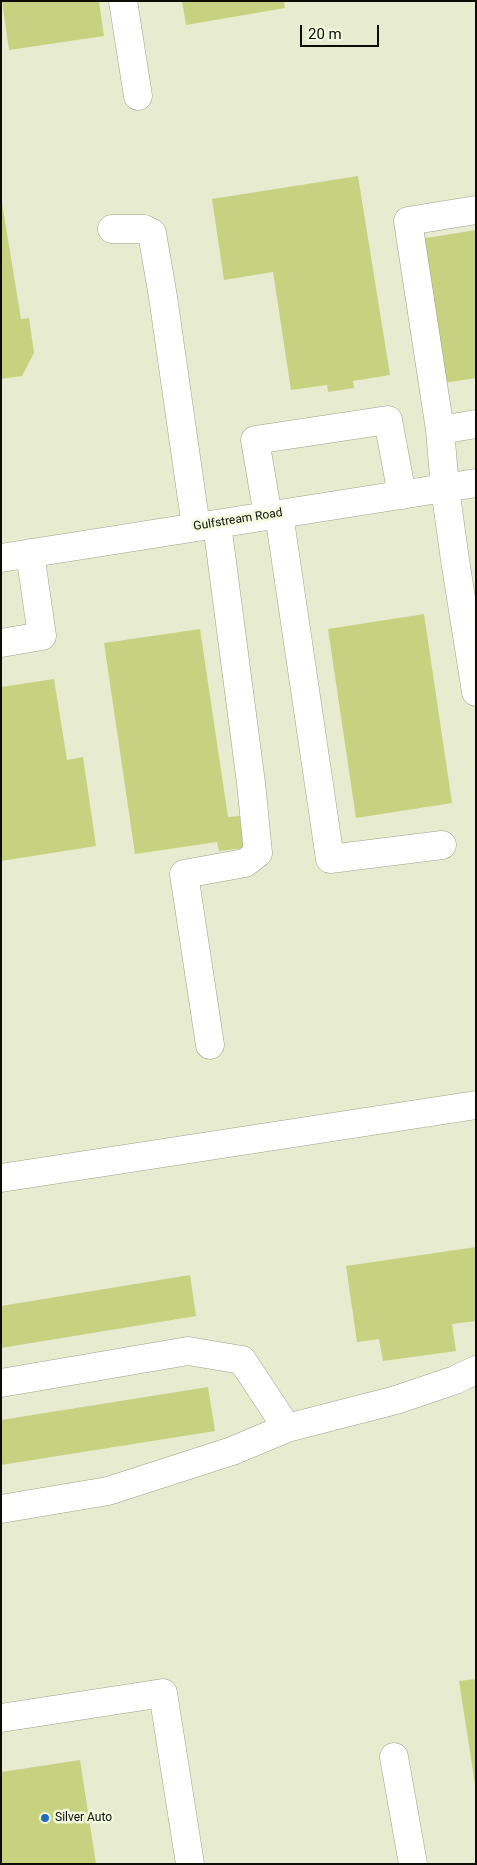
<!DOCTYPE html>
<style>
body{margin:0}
#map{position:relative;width:477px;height:1865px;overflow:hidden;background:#e7ecd0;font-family:Roboto,sans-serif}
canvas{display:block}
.frame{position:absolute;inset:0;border:2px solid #0c0e05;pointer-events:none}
.scale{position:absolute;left:300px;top:25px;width:79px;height:22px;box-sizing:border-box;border:2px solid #0c0e05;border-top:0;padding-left:6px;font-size:15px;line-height:18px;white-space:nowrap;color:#0c0e05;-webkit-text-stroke:4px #f4fadd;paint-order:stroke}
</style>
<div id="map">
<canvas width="477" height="1865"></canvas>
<div class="frame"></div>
<div class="scale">20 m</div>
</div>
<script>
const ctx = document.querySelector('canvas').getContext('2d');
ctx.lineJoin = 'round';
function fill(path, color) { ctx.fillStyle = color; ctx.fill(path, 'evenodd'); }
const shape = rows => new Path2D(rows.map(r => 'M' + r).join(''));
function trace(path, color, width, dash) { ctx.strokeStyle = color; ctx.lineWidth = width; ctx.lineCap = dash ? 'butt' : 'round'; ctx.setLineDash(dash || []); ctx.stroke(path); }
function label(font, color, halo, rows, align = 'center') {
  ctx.font = font + ' Roboto,sans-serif'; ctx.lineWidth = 5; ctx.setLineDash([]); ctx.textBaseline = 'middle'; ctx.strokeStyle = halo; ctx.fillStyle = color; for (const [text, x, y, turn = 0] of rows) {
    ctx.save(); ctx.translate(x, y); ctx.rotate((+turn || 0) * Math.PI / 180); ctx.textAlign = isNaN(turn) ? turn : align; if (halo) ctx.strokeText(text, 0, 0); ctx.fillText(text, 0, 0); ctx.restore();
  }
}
const building = shape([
 [2,1,99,1,104,36,9,50],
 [182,1,284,1,285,8,186,25],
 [358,176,390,375,353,381,354,388,328,392,327,385,291,390,273,272,224,280,212,199],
 [1,197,21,319,29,318,34,353,22,376,1,379],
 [476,230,476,378,443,383,420,239],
 [424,614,452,803,356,818,328,629],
 [200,629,228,817,240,816,245,848,219,851,217,842,135,854,104,643],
 [54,679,67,760,83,757,96,846,1,861,1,687],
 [476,1247,476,1321,452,1324,456,1351,383,1361,379,1339,357,1342,346,1266],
 [190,1275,196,1316,1,1348,1,1306],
 [208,1387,215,1431,1,1465,1,1420],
 [476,1679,476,1784,475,1784,459,1681],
 [80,1760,96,1864,1,1864,1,1772]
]);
const minor = shape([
 [123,1,138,96],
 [476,210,408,221,440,430,445,488,455,560,476,692],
 [112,229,144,229,152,233,163,297,196,527],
 [440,430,476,424],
 [279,514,330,859,442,845],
 [268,516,255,440,388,420,402,495],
 [1,558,476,483],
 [1,643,42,636,30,553],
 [210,1045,184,874,245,863,258,853,251,783,217,524],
 [1,1178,476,1105],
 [1,1383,188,1351,242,1360,287,1428],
 [1,1509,108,1491,232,1451,287,1428,396,1400,455,1380,476,1370],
 [1,1718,163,1693,190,1864],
 [394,1757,413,1864]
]);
const markers = [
 [45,1818,5,"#226cbb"]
];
const streetNames = [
 ["Gulfstream Road",238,520,-9]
];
const poiNames = [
 ["Silver Auto",55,1818]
];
fill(building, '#c6d27f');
trace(minor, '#9da287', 29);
trace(minor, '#fff', 28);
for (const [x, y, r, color] of markers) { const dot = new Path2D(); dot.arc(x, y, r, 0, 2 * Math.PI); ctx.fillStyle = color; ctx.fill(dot); trace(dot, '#f4fadd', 2); }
label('12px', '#0c0e05', '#f4fadd', streetNames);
label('12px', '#0c0e05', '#f4fadd', poiNames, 'left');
</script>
